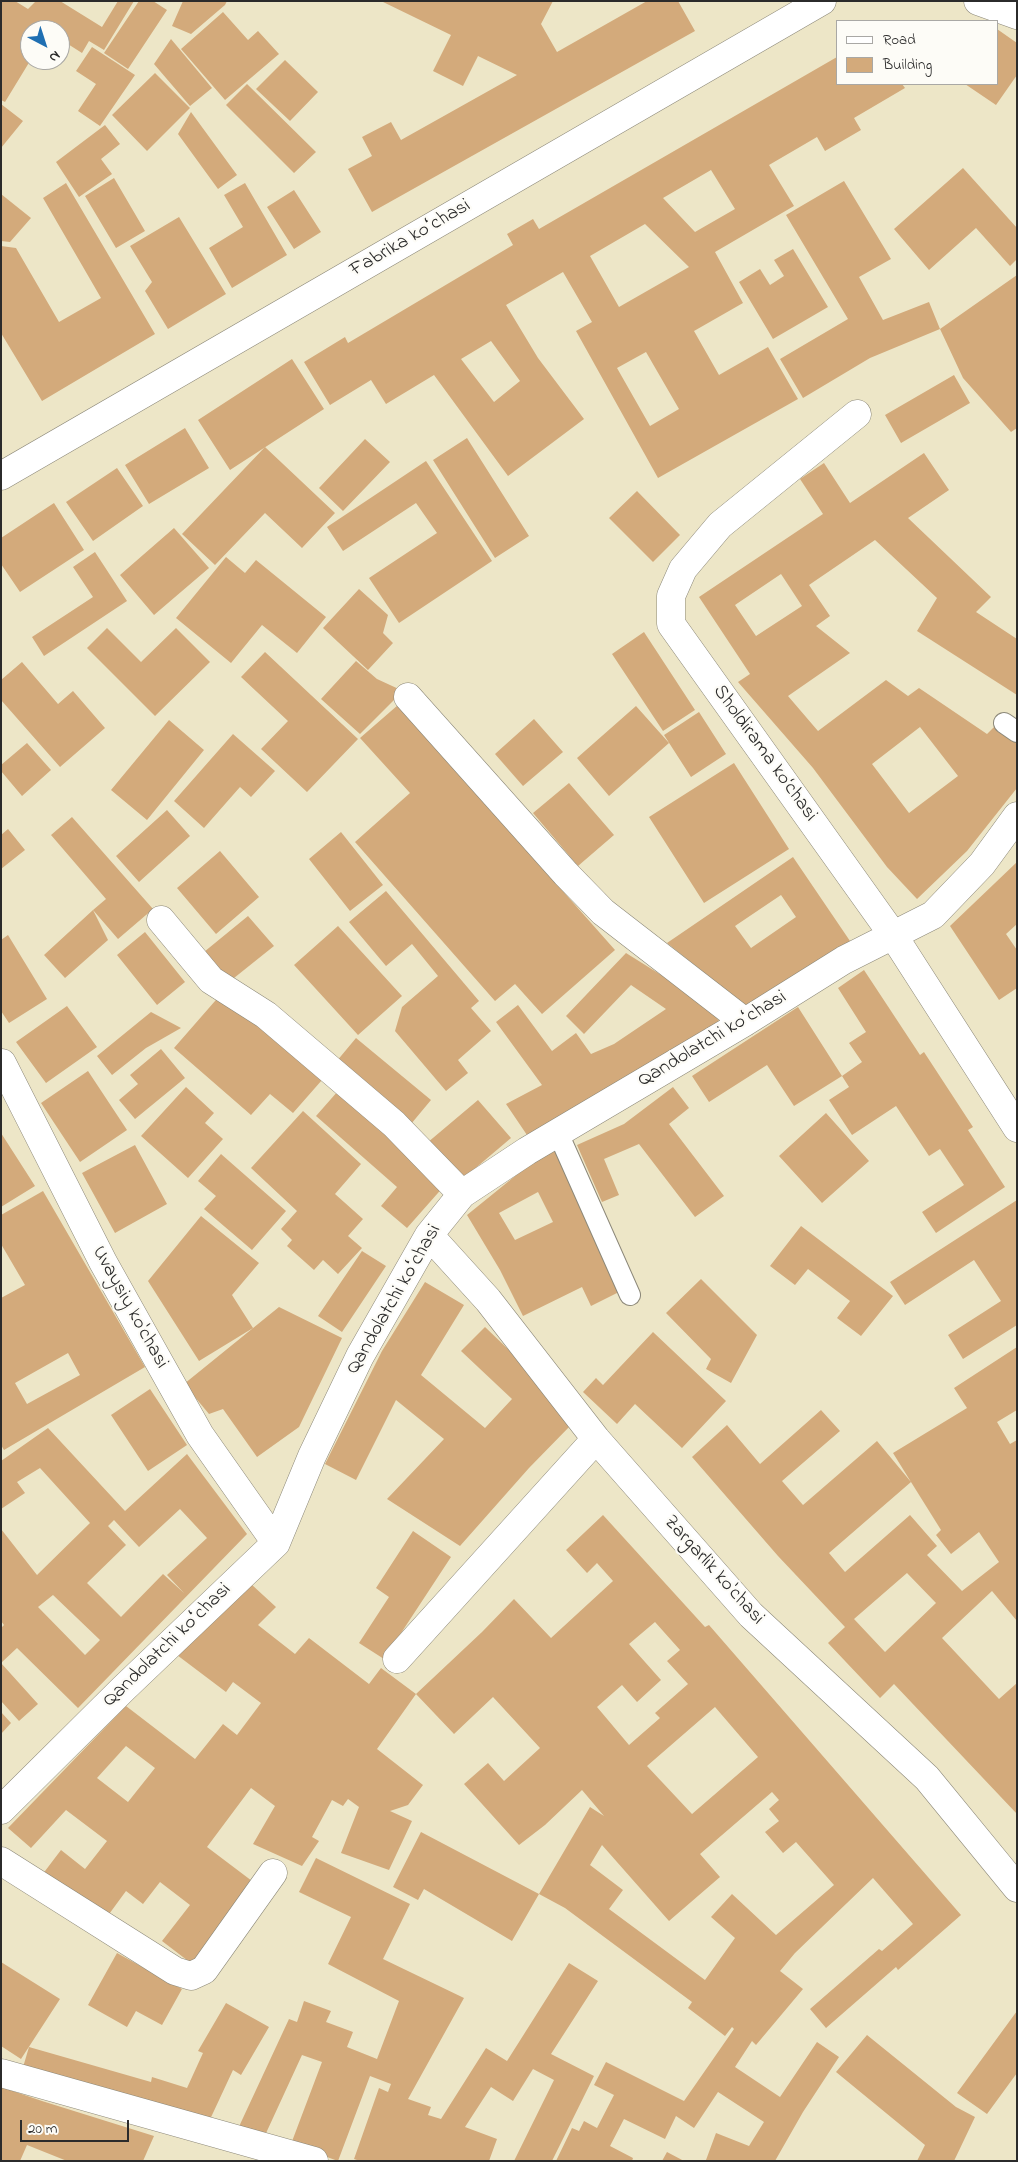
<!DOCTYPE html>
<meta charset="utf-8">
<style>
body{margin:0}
#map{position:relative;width:1018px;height:2162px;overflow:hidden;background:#ede6c7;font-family:"Indie Flower",sans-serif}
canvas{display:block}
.frame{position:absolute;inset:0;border:2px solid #2b2b2b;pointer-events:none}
.legend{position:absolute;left:836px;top:20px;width:162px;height:65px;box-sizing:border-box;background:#fdfcf7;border:1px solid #a9a8a5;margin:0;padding:6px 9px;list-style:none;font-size:15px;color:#2b2b2b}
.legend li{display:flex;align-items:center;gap:10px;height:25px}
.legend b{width:25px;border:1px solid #a9a8a5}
.north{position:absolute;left:20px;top:20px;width:50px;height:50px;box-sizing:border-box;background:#fdfcf7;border:1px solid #a9a8a5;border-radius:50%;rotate:140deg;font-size:14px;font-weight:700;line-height:20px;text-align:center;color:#2b2b2b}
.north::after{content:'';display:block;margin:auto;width:18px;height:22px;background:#1f6fb2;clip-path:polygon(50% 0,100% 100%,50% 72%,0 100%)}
.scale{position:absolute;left:20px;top:2120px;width:109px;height:22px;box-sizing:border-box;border:2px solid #2b2b2b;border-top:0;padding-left:6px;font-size:15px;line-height:18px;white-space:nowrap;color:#2b2b2b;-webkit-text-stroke:4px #fdfcf7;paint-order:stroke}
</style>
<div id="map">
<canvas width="1018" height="2162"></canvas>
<div class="frame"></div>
<ul class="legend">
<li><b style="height:6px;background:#fff"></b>Road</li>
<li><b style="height:14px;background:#d3aa7b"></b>Building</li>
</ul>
<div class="north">N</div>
<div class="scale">20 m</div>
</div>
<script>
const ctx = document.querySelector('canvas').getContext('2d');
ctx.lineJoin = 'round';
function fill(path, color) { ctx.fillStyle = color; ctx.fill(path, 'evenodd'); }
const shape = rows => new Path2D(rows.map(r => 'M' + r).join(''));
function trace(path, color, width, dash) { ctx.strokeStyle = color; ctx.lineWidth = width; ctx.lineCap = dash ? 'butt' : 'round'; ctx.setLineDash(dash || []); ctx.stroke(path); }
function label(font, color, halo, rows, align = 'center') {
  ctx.font = font + ' "Indie Flower",sans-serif'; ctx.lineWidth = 4.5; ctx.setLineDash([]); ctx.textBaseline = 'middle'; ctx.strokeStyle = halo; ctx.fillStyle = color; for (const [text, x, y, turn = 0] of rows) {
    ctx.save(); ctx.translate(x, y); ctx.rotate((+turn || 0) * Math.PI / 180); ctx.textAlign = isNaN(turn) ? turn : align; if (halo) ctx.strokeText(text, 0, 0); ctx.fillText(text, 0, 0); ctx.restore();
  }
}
const building = shape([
 [1,1,15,1,28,9,36,1,60,1,102,27,118,1,134,1,104,50,89,41,82,53,60,39,60,30,30,30,30,61,5,102,1,100],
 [139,1,153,1,167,10,128,69,104,53],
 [183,1,227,1,225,5,191,34,172,26],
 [381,1,553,1,541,24,557,52,647,1,678,1,695,31,372,212,348,169,372,156,362,137,391,122,401,140,517,75,478,56,463,86,433,71,451,35],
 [223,12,248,40,258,31,279,54,225,100,181,49],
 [997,29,1017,43,1017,75,996,105,965,84,997,84],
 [171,39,212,88,190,106,154,64],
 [92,47,135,75,100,126,78,111,96,84,76,71],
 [837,57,837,84,902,84,905,88,854,118,861,130,825,151,817,137,769,165,794,206,715,252,743,303,694,331,719,375,768,347,798,399,658,478,576,331,592,322,563,272,506,305,538,358,584,419,508,476,434,375,386,404,371,380,330,405,304,362,345,337,348,343,513,245,507,234,533,219,539,229],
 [711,170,735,209,695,232,663,198],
 [645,224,689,267,619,307,590,256],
 [491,341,520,381,494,402,461,359],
 [646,352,679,409,650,426,617,368],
 [285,60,318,92,290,121,256,89],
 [155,73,190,108,147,151,112,115],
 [247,84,316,152,294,173,226,105],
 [1,104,23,121,1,148],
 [191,112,237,175,218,189,178,134],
 [105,125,120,144,101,159,112,174,79,197,56,162],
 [963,168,1017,228,1017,259,1010,266,976,228,929,270,894,229],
 [114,178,145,231,116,248,85,196],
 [844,181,891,259,859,277,883,320,929,302,940,329,870,358,803,398,780,359,848,319,786,215],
 [66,183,155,334,42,401,1,333,1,246,16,248,59,322,101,298,43,198],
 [245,183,287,255,232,288,209,248,243,227,224,195],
 [294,190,321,232,294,249,267,207],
 [1,194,31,218,10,242,1,241],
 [179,217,226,294,168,329,145,291,152,282,130,246],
 [793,249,828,307,773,339,739,282,760,269,770,285,784,276,774,260],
 [1017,275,1017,428,1011,432,963,378,940,329],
 [292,359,324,409,230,470,198,420],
 [954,375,970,403,901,443,885,415],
 [185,428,209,468,149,504,125,465],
 [467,438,529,536,495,558,433,460],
 [365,439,390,462,343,511,319,488],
 [265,447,335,513,302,548,265,513,215,565,182,534],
 [924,453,949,490,908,518,991,597,976,612,1017,639,1017,695,917,631,937,598,875,540,809,585,830,616,816,626,850,653,788,696,818,731,886,680,908,696,919,688,987,734,996,725,1017,742,1017,788,967,851,917,899,887,867,813,768,738,682,750,674,699,597,823,514,800,479,824,463,850,503],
 [781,574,802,606,756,636,735,605],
 [920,727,958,776,909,813,872,764],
 [426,461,492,561,399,623,369,578,437,533,416,503,343,551,327,527],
 [117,468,143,506,93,541,66,502],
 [637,491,680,535,653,562,609,518],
 [54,503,84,550,20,592,1,564,1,538],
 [174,528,209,568,154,615,120,575],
 [95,552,127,601,44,656,32,637,93,597,73,567],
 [226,557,245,573,256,560,326,617,297,653,262,625,231,663,176,618],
 [359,589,388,615,383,633,393,643,368,670,323,628],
 [107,628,141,662,176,628,210,662,155,716,87,648],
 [644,632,695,710,663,731,612,654],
 [265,652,358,739,307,792,261,749,288,721,241,677],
 [356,661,377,679,403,691,360,734,321,699],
 [22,662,58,704,73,691,105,728,60,767,1,700,1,680],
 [398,705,615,950,542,1014,515,984,495,1001,355,842,410,793,360,738],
 [636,706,669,743,609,796,577,758],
 [699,712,726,754,691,777,664,735],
 [534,719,563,752,523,786,495,754],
 [169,720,204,750,147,820,111,790],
 [233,734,275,771,251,797,240,787,204,828,174,801],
 [27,743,51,770,22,796,1,771,1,765],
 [734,763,789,849,704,903,649,817],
 [569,783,614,835,578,866,533,813],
 [167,810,190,836,139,882,116,856],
 [72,817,153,909,118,939,93,910,108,940,65,978,44,955,93,910,106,899,51,835],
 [8,829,25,850,1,869,1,835],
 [341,832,383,885,350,911,309,859],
 [220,851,259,897,216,934,177,888],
 [793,857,850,941,749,1009,667,943],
 [781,895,796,917,751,948,735,926],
 [1017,862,1017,924,1006,934,1017,950,1017,988,999,1000,950,926],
 [386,891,479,1001,471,1008,491,1031,458,1060,468,1073,446,1091,395,1031,402,1007,438,976,412,944,386,966,349,922],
 [248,916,274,946,229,982,204,952],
 [338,926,402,996,358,1035,294,965],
 [145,932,185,982,157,1005,117,955],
 [8,935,47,999,9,1023,1,1011,1,940],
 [626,953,706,1003,719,1021,634,1082,527,1135,506,1104,542,1085,496,1022,518,1005,552,1051,576,1033,591,1054,614,1044,666,1009,631,985,584,1034,566,1016],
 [864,970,920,1055,924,1052,973,1127,968,1130,1005,1187,936,1233,922,1212,964,1185,940,1149,929,1156,896,1106,852,1135,829,1100,849,1087,842,1076,862,1062,849,1043,866,1032,838,988],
 [222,993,322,1080,293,1113,270,1094,251,1115,174,1048],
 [67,1006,97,1047,46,1083,16,1042],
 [798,1007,842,1076,794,1106,767,1065,709,1102,692,1076],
 [151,1012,181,1028,146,1048,112,1075,97,1056],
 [356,1038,431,1100,411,1124,336,1062],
 [161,1049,185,1078,135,1119,119,1100,138,1084,130,1075],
 [88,1071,127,1130,80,1162,41,1103],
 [186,1087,214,1113,205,1123,223,1139,188,1178,141,1136],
 [673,1087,689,1108,669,1124,724,1196,695,1217,639,1144,604,1159,619,1195,602,1202,577,1145,624,1124],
 [338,1091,445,1185,407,1228,381,1206,397,1187,316,1116],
 [478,1100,511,1138,459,1182,427,1143],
 [303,1111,361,1164,335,1194,363,1219,348,1236,362,1248,338,1274,323,1260,314,1270,287,1246,292,1240,281,1229,297,1211,251,1168],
 [826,1113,869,1161,822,1203,779,1156],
 [1,1133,35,1186,1,1207],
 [135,1145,167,1204,115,1233,82,1173],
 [555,1151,623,1290,591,1306,582,1287,523,1316,500,1270,467,1215,530,1164],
 [538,1192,553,1222,515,1240,499,1213],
 [221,1154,286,1211,252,1250,204,1209,216,1196,198,1181],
 [43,1191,145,1367,4,1450,1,1445,1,1298,25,1285,1,1244,1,1215],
 [68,1353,80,1375,27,1404,15,1383],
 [1017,1200,1017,1325,963,1359,948,1335,1001,1301,974,1260,905,1305,890,1282],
 [201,1216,259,1263,232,1295,253,1328,199,1361,148,1281],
 [801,1226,893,1296,861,1336,837,1318,850,1301,808,1269,795,1285,770,1266],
 [362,1251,386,1266,342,1332,318,1316],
 [701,1279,757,1335,731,1383,706,1369,711,1359,666,1313],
 [425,1282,464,1305,421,1375,485,1428,512,1399,461,1351,485,1327,536,1376,571,1425,529,1468,460,1546,387,1499,444,1439,396,1400,356,1480,325,1464,382,1351],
 [279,1307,342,1338,299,1427,257,1457,223,1409,209,1414,184,1384],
 [653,1332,726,1401,682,1448,635,1404,617,1424,583,1392,596,1378,603,1385],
 [1017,1347,1017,1410,997,1422,1010,1444,1017,1440,1017,1621,992,1591,942,1638,999,1699,1017,1683,1017,1814,894,1684,880,1698,828,1643,845,1627,778,1556,692,1457,727,1425,760,1464,821,1410,840,1431,782,1481,803,1505,877,1441,911,1482,893,1453,967,1408,954,1388],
 [911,1482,941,1530,936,1535,951,1554,979,1532,999,1562,962,1591,927,1555,937,1546,910,1515,845,1572,829,1553],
 [907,1573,936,1603,885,1652,854,1619],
 [150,1389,187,1445,148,1471,111,1415],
 [48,1428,125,1511,187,1454,247,1534,78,1708,17,1648,1,1663,38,1704,19,1721,1,1701,1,1628,4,1625,1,1621,1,1529,37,1575,90,1523,40,1468,17,1482,25,1493,1,1509,1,1461],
 [180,1509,207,1538,167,1575,184,1593,163,1574,121,1617,87,1583,126,1545,108,1526,114,1520,139,1547],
 [53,1595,100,1640,85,1655,38,1607],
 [603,1515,705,1627,709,1625,961,1915,898,1970,896,1967,826,2028,810,2009,879,1949,882,1951,913,1924,873,1878,795,1953,780,1971,803,1989,756,2045,752,2041,735,2067,780,2097,817,2042,839,2057,803,2112,775,2161,706,2160,716,2133,749,2146,764,2122,718,2092,694,2128,676,2116,665,2139,624,2119,610,2146,633,2158,632,2161,556,2161,572,2128,579,2131,584,2121,597,2128,614,2095,594,2085,606,2062,684,2101,734,2029,732,2027,725,2036,688,2008,692,2002,565,1908,539,1894,512,1941,424,1889,418,1900,393,1887,421,1832,539,1894,590,1807,604,1816,582,1790,545,1825,519,1845,464,1784,488,1763,504,1781,540,1748,493,1697,454,1734,416,1694,482,1632,514,1599,551,1638,613,1581,597,1563,587,1573,566,1550],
 [655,1622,680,1650,667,1661,688,1684,655,1713,660,1718,629,1745,597,1707,622,1685,637,1702,661,1680,629,1644],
 [715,1707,758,1757,692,1814,647,1766],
 [772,1792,779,1800,769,1809,779,1821,765,1832,783,1853,796,1842,834,1885,776,1935,732,1894,711,1917,735,1938,705,1980,609,1909,623,1890,590,1865,602,1845,669,1921,720,1877,700,1854],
 [413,1531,451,1557,384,1659,359,1643,389,1597,376,1588],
 [251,1584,276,1607,258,1625,295,1654,309,1638,369,1684,381,1668,416,1694,377,1749,423,1785,408,1805,390,1811,412,1821,389,1870,341,1853,359,1807,348,1799,343,1806,332,1800,312,1837,319,1841,302,1866,253,1844,275,1806,251,1788,207,1847,252,1881,196,1967,162,1941,190,1905,160,1882,143,1904,126,1891,104,1921,42,1875,61,1850,85,1869,107,1841,66,1810,31,1848,8,1828,126,1706,195,1759,223,1724,237,1735,261,1703,233,1682,226,1692,177,1655],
 [126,1746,155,1768,128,1802,97,1778],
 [1,1712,11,1723,1,1734],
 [316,1858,410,1904,383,1959,464,1998,408,2099,431,2107,428,2115,441,2119,486,2048,507,2061,569,1963,598,1981,551,2054,594,2076,552,2161,514,2161,554,2080,533,2069,513,2101,491,2087,465,2127,497,2139,489,2161,360,2161,354,2159,379,2088,388,2092,391,2084,370,2076,338,2161,291,2144,322,2062,302,2055,261,2144,236,2133,289,2019,297,2022,304,2001,331,2011,326,2022,353,2032,347,2047,377,2059,399,2001,328,1964,351,1917,299,1892],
 [117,1953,182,1989,162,2025,136,2011,127,2027,88,2005],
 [1,1962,60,1999,21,2059,1,2046],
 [226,2003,269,2027,241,2075,233,2070,206,2128,21,2074,29,2047,151,2082,152,2077,187,2088,203,2053,198,2051],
 [1017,2011,1017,2073,987,2114,957,2093],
 [867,2035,956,2107,975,2117,954,2161,917,2161,925,2145,836,2072],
 [1,2087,42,2101,154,2136,143,2161,67,2161,27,2145,20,2161,1,2161],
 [667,2152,684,2161,662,2161]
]);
const service = shape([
 [1004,723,1017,732],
 [558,1133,630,1295]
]);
const minor = shape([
 [978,1,1017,15],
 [857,414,720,525,683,569,671,596,671,624,893,935,1017,1128],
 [1,476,822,1],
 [408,697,566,874,603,912,745,1022],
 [161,920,211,980,266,1015,394,1124,462,1194],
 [2,1063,103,1262,200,1435,276,1543],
 [429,1235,488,1300,596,1439,751,1615,927,1778,1017,1888],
 [397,1659,596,1439],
 [1,1810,123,1689,276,1543,312,1456,360,1356,429,1235,462,1194,527,1151,745,1022,844,960,933,915,982,864,1017,816],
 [1,1861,175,1971,191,1976,204,1970,273,1873],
 [1,2073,314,2161]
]);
const streetNames = [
 ["Fabrika koʻchasi",411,239,-30],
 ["Sholdirama ko‘chasi",764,754,54],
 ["Qandolatchi koʻchasi",713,1040,-31],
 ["Qandolatchi koʻchasi",395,1300,-60],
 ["Uvaysiy ko'chasi",129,1308,61],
 ["Zargarlik ko'chasi",713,1571,48],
 ["Qandolatchi koʻchasi",168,1646,-44]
];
fill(building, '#d3aa7b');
trace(service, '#8c8879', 22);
trace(minor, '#8c8879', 29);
trace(service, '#fff', 20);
trace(minor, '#fff', 28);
label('20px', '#2b2b2b', '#fdfcf7', streetNames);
</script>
